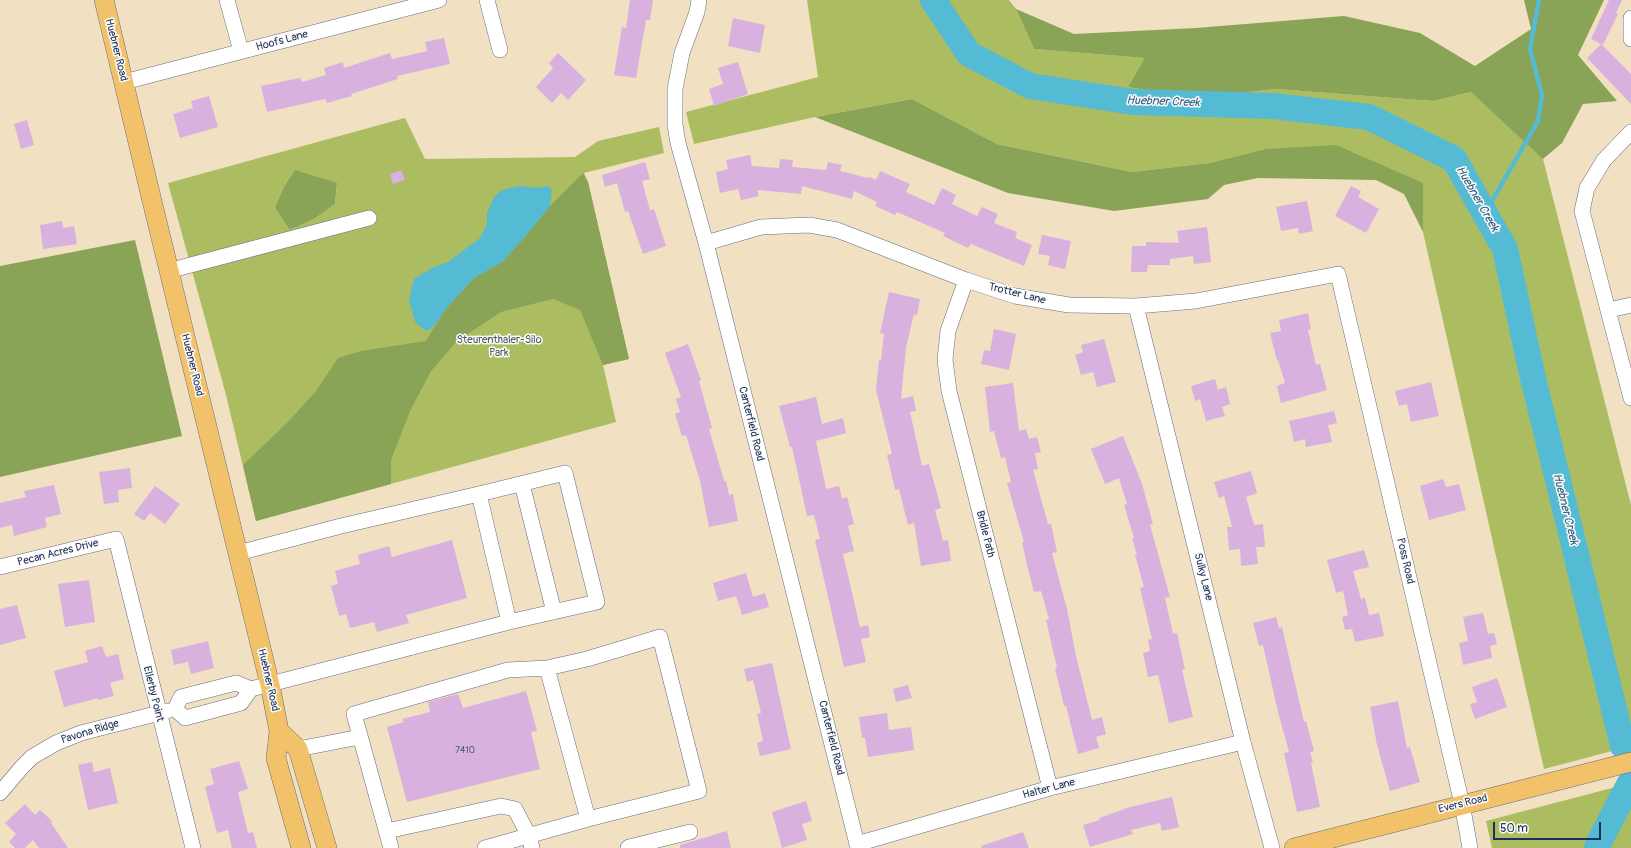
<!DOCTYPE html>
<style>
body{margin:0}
#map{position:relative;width:1631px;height:848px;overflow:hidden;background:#f1e0c2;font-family:Pangolin,sans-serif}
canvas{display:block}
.scale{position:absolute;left:1493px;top:822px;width:108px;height:18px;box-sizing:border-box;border:2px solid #1b2f5e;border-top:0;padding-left:5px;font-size:12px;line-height:14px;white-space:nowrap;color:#1b2f5e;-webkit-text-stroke:3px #fdfcf7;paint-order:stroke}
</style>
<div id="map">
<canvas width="1631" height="848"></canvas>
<div class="scale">50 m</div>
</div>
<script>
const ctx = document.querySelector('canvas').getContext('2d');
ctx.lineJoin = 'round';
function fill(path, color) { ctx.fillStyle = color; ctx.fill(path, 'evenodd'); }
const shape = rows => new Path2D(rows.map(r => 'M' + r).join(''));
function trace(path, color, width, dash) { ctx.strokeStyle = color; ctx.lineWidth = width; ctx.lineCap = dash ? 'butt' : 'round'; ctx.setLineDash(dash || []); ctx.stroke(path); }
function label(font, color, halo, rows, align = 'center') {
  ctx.font = font + ' Pangolin,sans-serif'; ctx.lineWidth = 3; ctx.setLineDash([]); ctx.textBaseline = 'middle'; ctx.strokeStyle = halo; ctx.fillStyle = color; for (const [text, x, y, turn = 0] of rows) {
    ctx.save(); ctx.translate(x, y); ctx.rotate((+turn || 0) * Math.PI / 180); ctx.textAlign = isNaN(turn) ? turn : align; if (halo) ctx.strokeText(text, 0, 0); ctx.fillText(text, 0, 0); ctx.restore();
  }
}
const green = shape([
 [807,0,1009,0,1016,9,1034,49,1146,58,1128,87,1190,98,1276,89,1433,101,1471,92,1542,155,1631,505,1631,746,1544,769,1423,232,1423,183,1265,149,1209,163,1132,172,997,144,912,99,815,117,694,144,686,112,818,77],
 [405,118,425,159,575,157,598,141,659,127,664,153,584,173,588,182,629,359,603,365,616,422,256,521,226,395,168,183],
 [337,183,335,204,291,230,275,208],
 [1631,783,1631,848,1492,848,1486,821]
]);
const forest = shape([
 [1524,0,1604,0,1578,55,1617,101,1583,104,1562,143,1543,159,1471,92,1433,101,1276,89,1190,98,1128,87,1145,58,1034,49,1016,9,1074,34,1196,28,1344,16,1420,33,1475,66,1531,29],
 [912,99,997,144,1132,172,1209,163,1265,149,1336,145,1423,183,1423,232,1404,194,1376,180,1258,178,1224,185,1208,199,1114,211,1008,193,815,117],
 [295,170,337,183,335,204,315,218,290,230,275,208,284,187],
 [583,173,588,182,629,359,603,365,580,310,553,299,501,312,457,341,431,371,410,411,391,460,391,484,256,521,243,465,287,423,316,391,338,358,361,351,426,341,444,311,474,278,502,262,522,240,550,206],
 [135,240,182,436,0,477,0,266]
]);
const water = shape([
 [521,186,535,188,547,186,552,190,550,206,522,240,502,262,474,278,444,311,436,324,429,330,425,330,415,322,409,300,414,279,432,268,448,262,480,238,487,224,487,213,494,197,502,190]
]);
const stream = shape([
 [1485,213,1538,121,1542,95,1530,49,1539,0]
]);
const river = shape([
 [933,0,969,54,1030,86,1133,102,1273,106,1369,117,1454,159,1505,249,1532,374,1623,746],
 [1597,848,1600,840,1630,783]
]);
const building = shape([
 [630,0,653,0,650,20,646,20,636,78,614,75,622,27,626,28],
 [1609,0,1622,0,1616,13,1618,14,1603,45,1591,39],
 [733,18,765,25,760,53,728,46],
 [444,38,450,64,397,76,398,79,351,94,352,96,327,103,325,99,267,112,261,86,300,78,302,82,326,75,324,68,343,62,344,68,390,53,392,59,427,51,425,42],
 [1601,44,1631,74,1631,104,1587,58],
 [558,53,586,80,568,100,561,93,552,103,536,87,553,68,549,63],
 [738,62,748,94,714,106,709,89,723,84,718,68],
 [209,96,218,127,180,138,173,114,193,108,191,101],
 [27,120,34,145,21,149,14,124],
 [750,155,752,166,779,168,780,159,793,160,792,167,826,170,828,162,842,165,840,171,868,178,869,177,876,180,880,171,910,184,906,192,934,205,942,188,956,195,952,204,977,216,982,207,998,214,994,223,1017,232,1015,238,1032,245,1024,266,971,244,968,248,943,236,945,233,897,212,895,215,875,206,877,202,854,191,852,199,802,186,801,194,757,190,759,196,741,200,738,189,720,193,716,172,728,169,726,160],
 [645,162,650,179,642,181,650,210,654,209,666,246,643,254,628,211,625,212,617,183,605,187,602,175],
 [401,170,405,180,393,184,390,174],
 [1351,186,1361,191,1358,197,1379,209,1366,233,1335,216],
 [1307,201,1313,231,1299,234,1298,228,1281,231,1276,207],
 [62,221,63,228,74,226,77,244,43,249,40,225],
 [1207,227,1211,262,1194,264,1193,256,1170,259,1170,265,1148,265,1147,272,1131,272,1132,246,1146,246,1146,242,1179,243,1177,231],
 [1042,235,1071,241,1065,269,1048,265,1050,256,1038,254],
 [889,292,920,299,917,315,914,314,906,347,901,399,913,396,916,411,910,412,922,466,929,464,941,508,935,510,943,541,948,540,951,561,921,566,914,523,908,525,899,489,895,490,887,455,892,454,876,390,879,360,881,360,884,334,880,333],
 [1308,313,1311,329,1308,330,1316,365,1320,364,1327,390,1281,403,1277,386,1285,383,1278,360,1277,361,1270,333,1281,331,1279,320],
 [994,329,1016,334,1009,370,981,364,984,350,990,351],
 [1104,339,1116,382,1097,387,1093,372,1081,375,1075,355,1083,352,1081,345],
 [688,344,701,380,699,381,712,428,709,429,724,481,726,481,729,495,733,494,738,521,709,527,700,481,686,435,682,436,675,414,680,412,676,399,681,397,665,353],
 [1215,379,1218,390,1226,387,1230,404,1222,407,1225,416,1206,421,1200,399,1195,401,1191,386],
 [1431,382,1439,416,1411,422,1407,404,1399,406,1395,391],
 [1013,383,1019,431,1026,429,1029,439,1037,437,1041,452,1035,453,1038,469,1033,470,1048,524,1051,524,1057,552,1052,553,1067,609,1076,656,1092,720,1102,717,1106,734,1096,737,1099,748,1078,754,1066,706,1064,706,1055,668,1057,668,1046,620,1049,619,1041,591,1034,592,1028,569,1022,543,1024,542,1007,483,1011,482,1005,457,1001,458,994,431,990,432,985,387],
 [816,397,822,424,843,418,846,433,816,441,826,489,839,486,842,499,847,497,854,524,848,526,854,551,843,554,860,627,868,625,870,637,861,639,866,662,844,667,815,540,820,539,814,515,807,516,792,447,790,447,779,406],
 [1334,411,1337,423,1328,425,1332,442,1306,447,1305,439,1294,442,1289,421],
 [1123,436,1142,484,1153,524,1150,525,1170,597,1165,598,1173,634,1177,633,1185,669,1182,670,1193,717,1169,723,1158,675,1148,677,1143,653,1150,651,1148,640,1152,639,1140,588,1144,587,1135,555,1137,555,1132,538,1134,538,1124,505,1127,504,1119,478,1105,484,1091,449],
 [130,468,132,488,118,490,119,502,104,504,99,472],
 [1251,471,1257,493,1246,497,1254,525,1263,524,1265,547,1256,547,1258,564,1241,566,1240,549,1229,550,1227,527,1232,527,1224,496,1219,498,1214,482],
 [1443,479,1446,487,1459,484,1466,510,1429,520,1420,486],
 [54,485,61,514,45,518,47,527,14,536,12,525,0,528,0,503,26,497,24,491],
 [155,486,180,504,165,524,150,513,144,521,134,514],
 [452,540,467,598,406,615,409,623,377,632,374,622,350,628,346,614,339,616,331,586,338,584,335,571,360,564,358,555,389,546,392,557],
 [1364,550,1369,567,1353,571,1361,599,1365,598,1369,615,1379,613,1384,636,1355,642,1352,629,1345,630,1342,617,1348,615,1343,591,1336,593,1327,560],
 [746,573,753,597,765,593,769,607,742,615,736,596,718,601,713,583],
 [89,580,95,622,65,627,58,584],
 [17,605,26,638,0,645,0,609],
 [1483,613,1488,634,1494,633,1497,644,1490,646,1492,658,1463,665,1459,643,1468,641,1463,617],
 [1276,617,1279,628,1282,627,1304,722,1306,721,1314,751,1310,752,1313,762,1311,763,1320,807,1297,812,1284,753,1289,752,1278,712,1263,645,1259,646,1253,623],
 [208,641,214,668,191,674,188,662,174,665,171,650],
 [102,646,106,657,118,654,124,679,110,683,114,696,98,700,98,698,64,707,54,671,88,662,85,651],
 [772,663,791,749,760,756,757,743,763,741,757,714,761,713,753,680,747,682,744,669],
 [1497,678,1507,707,1475,719,1470,704,1477,702,1472,687],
 [908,685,912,698,896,702,893,689],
 [526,691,537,731,531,732,540,769,407,802,387,727,404,722,402,719,430,712,428,702,458,694,463,708],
 [1398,701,1407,748,1410,747,1420,782,1390,791,1377,745,1370,707],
 [887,713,889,730,911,727,914,750,868,757,865,738,862,738,859,717],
 [239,761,248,789,238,792,248,833,253,832,257,848,232,848,228,830,217,833,205,787,214,784,210,769],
 [92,762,94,772,110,768,118,803,88,810,78,765],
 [1172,797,1179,827,1162,831,1160,823,1131,830,1133,834,1090,847,1083,825,1100,820,1099,818,1130,807],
 [806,801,812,821,802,824,807,840,782,848,772,812],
 [25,804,35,815,40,810,52,821,51,823,68,848,39,848,33,840,25,848,15,848,9,842,16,834,5,823],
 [727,831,731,848,680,848,680,845],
 [1023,832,1029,848,982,848,981,846]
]);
const minor = shape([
 [227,0,241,51],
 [487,0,500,50],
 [699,0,697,12,682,53,675,89,675,125,678,143,706,243,858,848],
 [1631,18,1631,39],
 [124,82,439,0],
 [1631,132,1604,160,1587,188,1582,211,1631,398],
 [706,243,761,227,809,225,837,230,966,280,1015,296,1069,305,1136,306,1196,301,1338,274,1462,804,1470,848],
 [168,271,369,218],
 [966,280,948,331,945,360,949,391,1050,788],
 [1136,306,1243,742,1272,848],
 [1609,310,1631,305],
 [522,484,554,612],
 [479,494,565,473,597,602,509,622],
 [0,567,116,539,193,848],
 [547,668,588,819],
 [175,709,181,697,236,683,251,689,509,622,479,494,341,526,238,553],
 [175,709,185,718,241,703,251,689],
 [298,749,360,737],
 [0,793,22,767,32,757,56,743,81,733,167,711],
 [387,831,501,806,515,809,529,836,532,848],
 [857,844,1050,788,1243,742],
 [391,848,354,714,508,670,547,668,587,659,660,637,699,791,588,819,485,848],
 [628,848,629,847,690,832]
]);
const major = shape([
 [104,0,152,201,270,685,279,731,276,758,301,848],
 [279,731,298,749,327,848],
 [1294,848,1631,762]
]);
const numberNames = [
 ["7410",465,751]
];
const streetNames = [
 ["Hoofs Lane",282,41,-15],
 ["Huebner Road",116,50,76],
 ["Trotter Lane",1017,294,14],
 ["Huebner Road",192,365,76],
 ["Canterfield Road",751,424,76],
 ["Bridle Path",985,534,76],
 ["Pecan Acres Drive",58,553,-14],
 ["Poss Road",1405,561,77],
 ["Sulky Lane",1203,577,76],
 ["Huebner Road",268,680,77],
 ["Ellerby Point",153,694,76],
 ["Pavona Ridge",90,732,-17],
 ["Canterfield Road",831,738,76],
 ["Halter Lane",1049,789,-15],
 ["Evers Road",1463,804,-14]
];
const parkNames = [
 ["Steurenthaler-Silo",499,340],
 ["Park",499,353]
];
const waterNames = [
 ["Huebner Creek",1163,102,2],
 ["Huebner Creek",1477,199,60],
 ["Huebner Creek",1565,509,76]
];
fill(green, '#acbd61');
fill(forest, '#89a457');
fill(water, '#55bad3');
trace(stream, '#55bad3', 4.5);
trace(river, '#55bad3', 26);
fill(building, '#d9b1de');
trace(minor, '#666d81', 16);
trace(major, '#666d81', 20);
trace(minor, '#fff', 15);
trace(major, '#f2c26a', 19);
label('9px', '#4a507e', null, numberNames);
label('11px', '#1b2f5e', '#fdfcf7', streetNames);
label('11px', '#465a5f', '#fdfcf7', parkNames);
label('italic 12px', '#2f6087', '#fdfcf7', waterNames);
</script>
